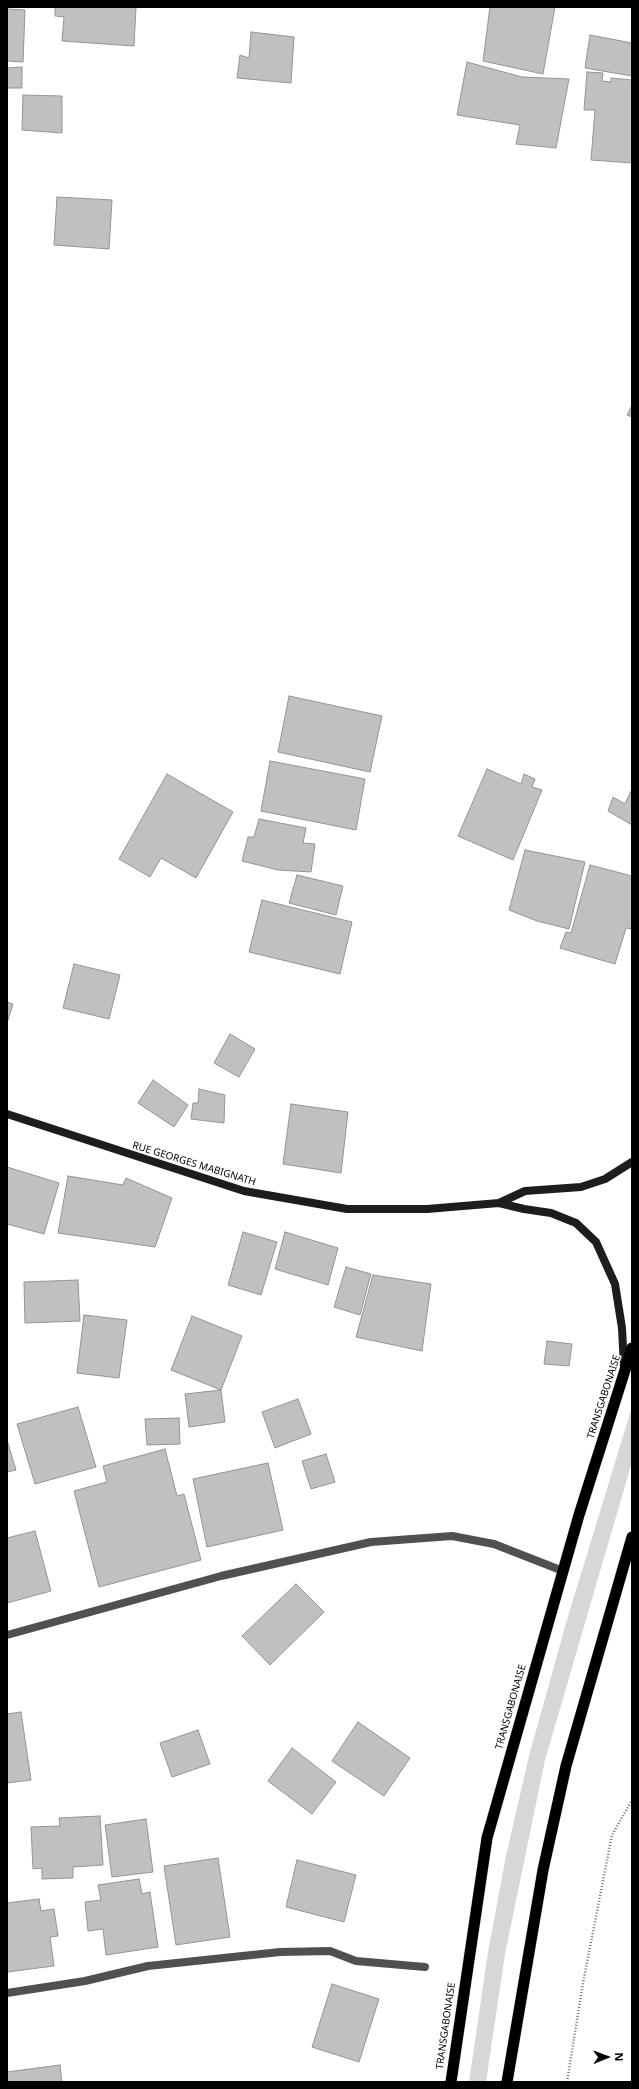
<!DOCTYPE html>
<style>
body{margin:0}
#map{position:relative;width:639px;height:2089px;overflow:hidden;background:#fff;font-family:"Noto Sans",sans-serif}
canvas{display:block}
.frame{position:absolute;inset:0;border:8px solid #000;pointer-events:none}
.north{position:absolute;left:587px;top:2037px;width:40px;height:40px;-webkit-text-stroke:3px #fff;paint-order:stroke;rotate:89deg;font-size:11px;font-weight:700;line-height:16px;text-align:center;color:#000}
.north::after{content:'';display:block;margin:auto;width:14px;height:18px;background:#000;clip-path:polygon(50% 0,100% 100%,50% 72%,0 100%)}
</style>
<div id="map">
<canvas width="639" height="2089"></canvas>
<div class="frame"></div>
<div class="north">N</div>
</div>
<script>
const ctx = document.querySelector('canvas').getContext('2d');
ctx.lineJoin = 'round';
function fill(path, color) { ctx.fillStyle = color; ctx.fill(path, 'evenodd'); }
const shape = rows => new Path2D(rows.map(r => 'M' + r).join(''));
function trace(path, color, width, dash) { ctx.strokeStyle = color; ctx.lineWidth = width; ctx.lineCap = dash ? 'butt' : 'round'; ctx.setLineDash(dash || []); ctx.stroke(path); }
function label(font, color, halo, rows, align = 'center') {
  ctx.font = font + ' "Noto Sans",sans-serif'; ctx.lineWidth = 3; ctx.setLineDash([]); ctx.textBaseline = 'middle'; ctx.strokeStyle = halo; ctx.fillStyle = color; for (const [text, x, y, turn = 0] of rows) {
    ctx.save(); ctx.translate(x, y); ctx.rotate((+turn || 0) * Math.PI / 180); ctx.textAlign = isNaN(turn) ? turn : align; if (halo) ctx.strokeText(text, 0, 0); ctx.fillText(text, 0, 0); ctx.restore();
  }
}
const green = shape([
 [632,1407,632,1462,545,1760,505,1954,486,2082,469,2082,488,1952,506,1856,529,1756,566,1623]
]);
const building = shape([
 [55,7,136,7,134,46,62,41,64,17,55,16,55,7],
 [490,7,555,7,543,74,483,61,490,7],
 [7,9,25,10,23,62,7,61,7,9],
 [251,32,294,37,291,83,237,78,240,55,249,58,251,32],
 [590,35,632,43,632,76,585,68,590,35],
 [467,62,522,77,569,79,556,148,516,144,520,125,457,115,467,62],
 [22,67,22,88,7,88,7,68,22,67],
 [587,72,603,73,602,81,611,82,611,78,632,80,632,163,591,160,595,110,584,110,587,72],
 [23,95,62,96,62,133,22,130,23,95],
 [57,197,112,200,109,249,54,245,57,197],
 [632,405,632,417,627,415,632,405],
 [289,696,382,716,370,772,278,752,289,696],
 [270,761,365,779,356,830,261,811,270,761],
 [487,769,521,784,524,774,535,779,532,787,542,790,513,860,458,836,487,769],
 [167,774,233,812,196,878,161,858,150,877,119,859,167,774],
 [632,789,632,825,608,811,613,797,625,804,632,789],
 [259,819,306,828,303,843,315,844,311,872,278,870,242,861,248,837,254,837,259,819],
 [525,850,585,862,569,929,537,921,509,910,525,850],
 [590,865,632,876,632,929,626,928,615,964,560,948,566,932,571,933,590,865],
 [297,875,343,886,336,915,289,903,297,875],
 [262,900,352,922,340,974,249,952,262,900],
 [74,964,120,975,109,1019,63,1008,74,964],
 [7,1002,13,1004,7,1023,7,1002],
 [230,1034,255,1049,239,1077,214,1063,230,1034],
 [153,1080,188,1105,174,1127,138,1103,153,1080],
 [199,1089,225,1095,224,1123,191,1119,193,1103,198,1103,199,1089],
 [291,1104,348,1112,341,1173,283,1164,291,1104],
 [7,1167,59,1183,44,1234,7,1224,7,1167],
 [68,1176,123,1185,126,1178,172,1198,155,1247,58,1233,68,1176],
 [243,1232,277,1242,261,1295,228,1285,243,1232],
 [285,1232,338,1248,328,1285,275,1269,285,1232],
 [346,1267,371,1274,360,1315,334,1307,346,1267],
 [373,1275,431,1284,422,1351,356,1337,373,1275],
 [78,1280,80,1321,25,1323,24,1282,78,1280],
 [84,1315,127,1320,119,1378,77,1373,84,1315],
 [192,1316,242,1336,221,1390,171,1370,192,1316],
 [547,1341,572,1344,569,1366,544,1364,547,1341],
 [221,1390,225,1422,189,1427,185,1394,221,1390],
 [298,1399,311,1434,275,1448,262,1412,298,1399],
 [78,1407,96,1467,35,1484,17,1424,78,1407],
 [179,1418,180,1444,147,1445,145,1419,179,1418],
 [7,1440,16,1470,7,1472,7,1440],
 [165,1449,177,1496,184,1494,201,1560,99,1587,74,1491,107,1482,103,1466,165,1449],
 [326,1454,335,1482,311,1489,302,1461,326,1454],
 [268,1463,283,1530,207,1547,193,1479,268,1463],
 [35,1531,51,1591,7,1603,7,1538,35,1531],
 [296,1584,324,1612,270,1665,242,1636,296,1584],
 [21,1712,31,1780,7,1783,7,1714,21,1712],
 [358,1722,410,1758,384,1796,332,1761,358,1722],
 [198,1730,210,1764,172,1777,160,1743,198,1730],
 [292,1748,336,1782,312,1814,268,1781,292,1748],
 [100,1816,103,1865,73,1867,73,1878,42,1879,42,1868,33,1869,31,1827,60,1826,59,1818,100,1816],
 [146,1819,153,1872,112,1877,105,1825,146,1819],
 [218,1858,230,1937,176,1945,164,1866,218,1858],
 [297,1860,356,1875,344,1922,286,1907,297,1860],
 [139,1879,142,1894,150,1892,158,1947,106,1955,103,1929,88,1931,85,1902,101,1900,98,1885,139,1879],
 [39,1899,41,1911,54,1909,58,1936,50,1937,54,1966,7,1972,7,1903,39,1899],
 [332,1984,379,1999,359,2062,312,2047,332,1984],
 [60,2065,62,2082,7,2082,7,2072,60,2065]
]);
const path = shape([
 [567,2082,583,1983,612,1835,632,1800]
]);
const minor = shape([
 [7,1635,221,1576,371,1542,452,1536,494,1544,563,1571],
 [7,1993,85,1981,148,1966,280,1952,330,1951,356,1961,425,1967]
]);
const secondary = shape([
 [7,1114,244,1191,347,1209,427,1209,499,1203,525,1191,581,1187,605,1179,632,1162],
 [499,1203,524,1209,551,1213,576,1223,596,1242,615,1284,622,1328,624,1367]
]);
const trunk = shape([
 [451,2082,487,1838,579,1515,632,1348],
 [507,2082,543,1870,566,1766,632,1537]
]);
const streetNames = [
 ["RUE GEORGES MABIGNATH",194,1164,17],
 ["TRANSGABONAISE",604,1397,-72],
 ["TRANSGABONAISE",511,1707,-74],
 ["TRANSGABONAISE",446,2026,-82]
];
fill(green, '#d7d7d7');
fill(building, '#c0c0c0');
trace(building, '#949494', 1);
trace(trunk, '#dbdbdb', 12);
trace(path, '#727272', 2.5, [1, 2]);
trace(minor, '#505050', 8);
trace(secondary, '#1d1d1d', 8);
trace(trunk, '#000', 11);
label('10px', '#000', '#fff', streetNames);
</script>
